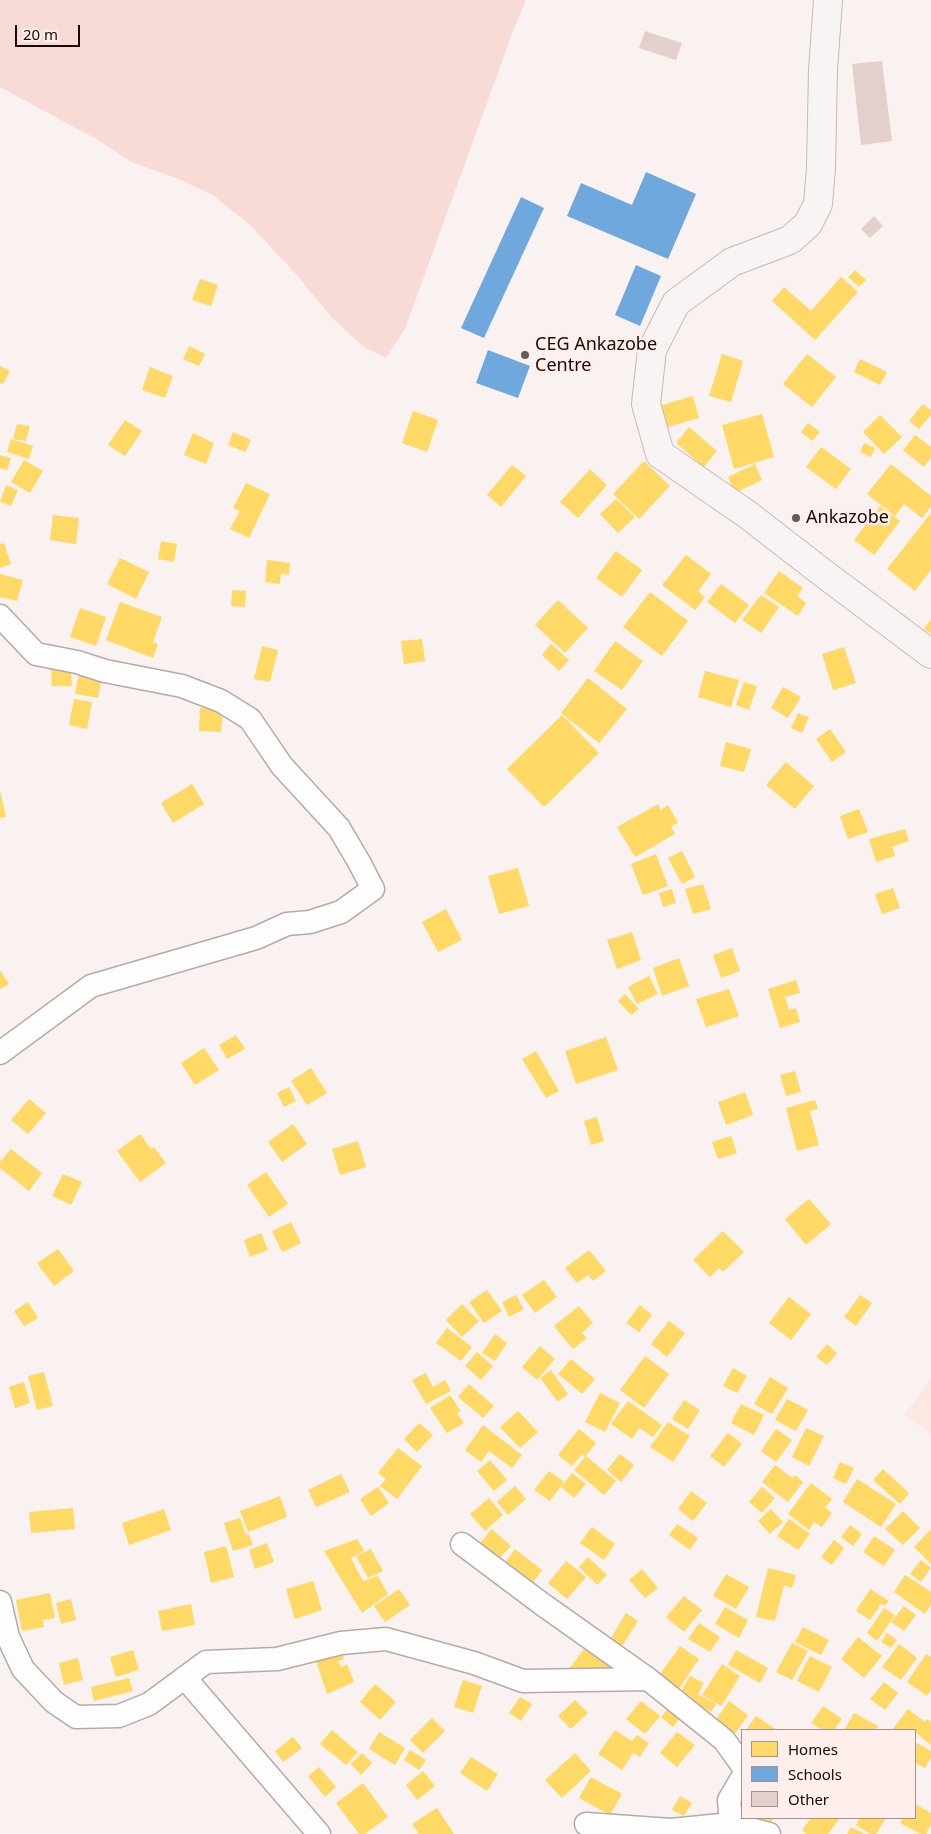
<!DOCTYPE html>
<style>
body{margin:0}
#map{position:relative;width:931px;height:1834px;overflow:hidden;background:#faf2f0;font-family:"Noto Sans",sans-serif}
canvas{display:block}
.legend{position:absolute;left:741px;top:1729px;width:175px;height:90px;box-sizing:border-box;background:#ffeeeb;border:1px solid #a29390;margin:0;padding:6px 9px;list-style:none;font-size:15px;color:#170a08}
.legend li{display:flex;align-items:center;gap:10px;height:25px}
.legend b{width:25px;border:1px solid #a29390}
.scale{position:absolute;left:15px;top:25px;width:65px;height:22px;box-sizing:border-box;border:2px solid #170a08;border-top:0;padding-left:6px;font-size:15px;line-height:18px;white-space:nowrap;color:#170a08;-webkit-text-stroke:4px #ffeeeb;paint-order:stroke}
</style>
<div id="map">
<canvas width="931" height="1834"></canvas>
<ul class="legend">
<li><b style="height:14px;background:#ffd966"></b>Homes</li>
<li><b style="height:14px;background:#6fa8dc"></b>Schools</li>
<li><b style="height:14px;background:#e3cfcb"></b>Other</li>
</ul>
<div class="scale">20 m</div>
</div>
<script>
const ctx = document.querySelector('canvas').getContext('2d');
ctx.lineJoin = 'round';
function fill(path, color) { ctx.fillStyle = color; ctx.fill(path, 'evenodd'); }
const shape = rows => new Path2D(rows.map(r => 'M' + r).join(''));
function trace(path, color, width, dash) { ctx.strokeStyle = color; ctx.lineWidth = width; ctx.lineCap = dash ? 'butt' : 'round'; ctx.setLineDash(dash || []); ctx.stroke(path); }
function label(font, color, halo, rows, align = 'center') {
  ctx.font = font + ' "Noto Sans",sans-serif'; ctx.lineWidth = 5; ctx.setLineDash([]); ctx.textBaseline = 'middle'; ctx.strokeStyle = halo; ctx.fillStyle = color; for (const [text, x, y, turn = 0] of rows) {
    ctx.save(); ctx.translate(x, y); ctx.rotate((+turn || 0) * Math.PI / 180); ctx.textAlign = isNaN(turn) ? turn : align; if (halo) ctx.strokeText(text, 0, 0); ctx.fillText(text, 0, 0); ctx.restore();
  }
}
const built = shape([
 [931,1379,931,1434,904,1415]
]);
const green = shape([
 [0,0,526,0,513,31,405,329,386,358,364,347,331,317,296,274,251,226,214,196,179,179,131,162,98,140,0,87]
]);
const homes = shape([
 [855,270,866,280,859,287,848,277],
 [841,277,858,292,815,340,772,301,784,287,811,311],
 [200,279,218,285,211,306,192,300],
 [189,346,205,354,199,366,183,359],
 [722,354,743,361,731,402,709,396],
 [807,354,836,377,812,407,783,384],
 [860,359,887,372,880,385,854,372],
 [0,366,10,371,3,384,0,383],
 [150,367,173,376,165,398,142,390],
 [693,396,699,418,665,428,659,406],
 [923,404,931,410,931,415,919,429,909,421],
 [413,411,438,420,427,452,402,443],
 [762,414,774,457,734,469,722,425],
 [880,415,902,437,884,454,863,432],
 [125,420,142,431,125,456,108,445],
 [808,423,820,432,812,441,801,432],
 [17,424,30,426,26,441,13,439],
 [689,427,717,451,704,467,676,443],
 [233,432,251,440,245,452,228,445],
 [193,433,214,443,206,464,184,455],
 [915,435,931,447,931,458,924,467,903,450],
 [11,439,33,446,29,459,7,452],
 [864,443,875,448,871,457,860,452],
 [821,447,851,469,836,489,806,467],
 [0,455,11,458,7,470,0,468],
 [24,460,43,471,30,493,11,482],
 [644,461,670,486,639,519,613,494],
 [755,464,762,480,735,493,728,477],
 [891,464,931,496,931,507,922,518,904,504,895,516,867,494],
 [512,465,526,476,501,507,487,495],
 [590,469,607,485,578,518,560,502],
 [246,483,270,494,249,538,230,529,240,511,233,508],
 [6,485,18,490,11,506,0,502],
 [616,499,635,517,618,533,600,514],
 [880,506,900,521,874,555,854,540],
 [931,513,931,570,915,591,887,569],
 [53,515,79,518,76,544,50,540],
 [161,541,177,544,174,562,158,559],
 [4,543,11,564,0,568,0,544],
 [616,551,642,570,622,597,596,578],
 [686,555,711,574,698,591,705,597,695,610,662,585],
 [120,558,149,572,136,599,107,584],
 [267,560,290,563,289,575,281,574,280,584,265,582],
 [779,571,803,588,797,596,806,603,798,616,764,593],
 [0,574,23,580,17,601,0,597],
 [721,584,749,605,735,623,707,602],
 [232,590,246,591,245,607,231,606],
 [650,592,688,621,662,656,623,627],
 [761,595,779,607,761,633,742,620],
 [558,600,588,628,565,653,535,625],
 [120,602,162,617,153,642,158,644,153,658,106,640],
 [80,608,106,617,96,646,70,637],
 [931,619,931,633,924,629],
 [422,639,425,661,404,664,401,641],
 [615,641,643,661,622,690,594,671],
 [551,644,569,660,559,671,542,655],
 [262,646,278,650,270,682,254,679],
 [844,647,856,683,833,690,822,654],
 [71,668,72,686,52,686,51,669],
 [705,671,739,680,731,707,698,697],
 [79,673,102,676,98,698,75,694],
 [588,678,627,709,599,743,561,713],
 [744,682,757,686,749,710,736,705],
 [783,687,801,697,788,718,771,708],
 [74,699,92,702,87,729,69,725],
 [200,708,223,709,221,732,199,731],
 [798,713,809,717,802,733,791,728],
 [562,715,599,753,544,807,507,769],
 [830,729,846,752,832,762,816,739],
 [726,742,751,749,744,772,720,766],
 [786,762,814,786,795,809,766,785],
 [192,784,204,804,173,823,161,803],
 [0,791,6,817,0,818],
 [658,804,661,810,668,805,678,823,671,826,675,834,635,857,617,827],
 [859,809,868,832,848,839,840,816],
 [905,829,909,841,892,847,895,856,876,862,869,839],
 [682,851,695,877,682,884,668,858],
 [656,854,668,886,643,895,631,864],
 [518,868,529,906,499,914,488,876],
 [703,884,711,909,693,914,685,889],
 [893,888,900,908,882,914,875,894],
 [672,889,676,903,663,907,659,893],
 [446,909,462,940,438,952,422,922],
 [632,932,641,960,617,969,607,940],
 [732,948,740,971,721,978,713,955],
 [679,958,689,986,662,996,653,968],
 [0,970,9,984,0,989],
 [649,976,658,994,637,1004,628,987],
 [796,980,800,993,785,997,789,1010,796,1008,800,1022,780,1028,768,989],
 [729,989,739,1016,706,1027,696,999],
 [625,994,639,1009,631,1015,618,1001],
 [236,1035,245,1049,227,1059,219,1045],
 [606,1037,618,1070,576,1084,565,1051],
 [204,1048,219,1070,195,1085,181,1063],
 [536,1051,559,1091,546,1098,522,1059],
 [311,1068,327,1093,307,1105,291,1081],
 [795,1071,801,1092,786,1096,780,1075],
 [289,1087,296,1101,284,1107,277,1093],
 [745,1092,753,1115,726,1125,718,1102],
 [29,1099,46,1113,28,1134,11,1120],
 [815,1100,818,1109,810,1111,819,1145,797,1151,786,1108],
 [597,1117,604,1141,591,1145,584,1121],
 [293,1124,307,1144,282,1162,268,1142],
 [140,1134,151,1149,154,1147,166,1163,140,1182,117,1151],
 [731,1136,737,1153,718,1159,712,1142],
 [358,1141,366,1167,340,1175,332,1149],
 [11,1149,42,1173,29,1191,0,1168,0,1162],
 [266,1172,288,1204,269,1217,247,1185],
 [63,1174,82,1182,71,1205,52,1196],
 [809,1199,831,1224,806,1245,785,1219],
 [291,1222,301,1243,282,1252,272,1231],
 [723,1231,744,1252,723,1272,719,1268,710,1277,693,1260],
 [261,1233,268,1250,250,1257,244,1240],
 [58,1249,74,1271,54,1286,37,1263],
 [589,1250,606,1271,593,1281,588,1275,577,1283,565,1268],
 [544,1280,557,1297,535,1313,522,1295],
 [487,1290,502,1311,484,1323,469,1302],
 [516,1295,524,1309,509,1317,502,1302],
 [860,1295,872,1303,856,1326,844,1317],
 [789,1297,811,1314,791,1340,769,1323],
 [28,1302,38,1318,24,1326,14,1311],
 [462,1304,479,1321,462,1337,446,1320],
 [640,1305,652,1315,639,1332,626,1323],
 [579,1306,593,1323,582,1333,587,1338,573,1349,554,1326],
 [669,1321,685,1333,667,1357,651,1344],
 [447,1328,472,1347,461,1361,436,1343],
 [495,1334,507,1343,495,1361,482,1353],
 [827,1344,837,1353,827,1365,816,1357],
 [540,1346,555,1359,537,1380,522,1367],
 [477,1352,493,1366,481,1380,465,1366],
 [645,1356,669,1374,644,1408,620,1390],
 [571,1359,595,1379,582,1394,558,1374],
 [733,1368,747,1376,737,1393,723,1386],
 [551,1370,568,1394,558,1402,540,1378],
 [44,1372,53,1406,37,1410,28,1376],
 [426,1373,433,1387,445,1380,451,1391,426,1404,412,1380],
 [770,1377,788,1388,772,1414,754,1404],
 [24,1382,30,1403,15,1408,9,1387],
 [469,1384,494,1406,483,1418,458,1397],
 [600,1393,620,1403,605,1432,585,1422],
 [450,1395,461,1411,457,1413,464,1423,447,1433,430,1408],
 [787,1399,808,1410,796,1431,775,1420],
 [684,1400,700,1410,688,1429,672,1419],
 [628,1401,662,1425,653,1437,639,1428,632,1439,611,1424],
 [741,1404,764,1415,754,1435,731,1423],
 [518,1411,538,1432,520,1448,500,1427],
 [668,1422,690,1436,673,1462,650,1447],
 [419,1423,433,1435,417,1452,404,1439],
 [483,1425,522,1455,512,1468,489,1451,481,1462,465,1450],
 [806,1428,824,1436,809,1466,792,1457],
 [579,1429,596,1443,585,1457,582,1454,572,1466,558,1455],
 [776,1429,792,1440,776,1462,761,1451],
 [728,1433,742,1444,724,1467,710,1456],
 [398,1448,422,1466,397,1499,380,1486,386,1479,378,1473],
 [620,1454,634,1465,621,1482,607,1470],
 [586,1456,616,1481,604,1495,574,1470],
 [490,1460,507,1480,494,1491,477,1471],
 [840,1462,854,1468,846,1484,833,1478],
 [775,1465,792,1478,795,1475,803,1482,788,1502,762,1482],
 [883,1469,909,1493,900,1504,873,1480],
 [549,1471,564,1482,550,1501,534,1490],
 [572,1473,586,1484,574,1498,561,1487],
 [341,1474,350,1492,316,1507,308,1490],
 [857,1479,896,1504,881,1527,843,1502],
 [811,1483,832,1499,825,1508,832,1513,822,1527,814,1522,809,1530,788,1514],
 [515,1486,526,1499,508,1515,497,1502],
 [378,1487,389,1503,371,1516,360,1499],
 [762,1487,775,1498,762,1513,749,1502],
 [691,1491,707,1503,693,1521,678,1509],
 [280,1496,287,1517,248,1532,240,1511],
 [489,1498,503,1515,485,1531,470,1514],
 [73,1508,75,1529,31,1533,29,1512],
 [164,1509,171,1530,129,1545,122,1523],
 [771,1509,783,1522,770,1534,758,1521],
 [903,1511,920,1528,903,1545,885,1529],
 [240,1518,246,1535,249,1534,253,1545,233,1551,224,1523],
 [789,1519,810,1534,798,1550,777,1536],
 [677,1524,698,1538,690,1550,669,1535],
 [850,1525,862,1534,853,1546,841,1537],
 [592,1527,615,1544,604,1560,580,1543],
 [492,1529,511,1546,497,1561,479,1544],
 [931,1529,931,1564,914,1547],
 [874,1536,895,1550,884,1566,863,1552],
 [357,1539,364,1551,351,1558,363,1581,378,1576,388,1594,362,1613,324,1551],
 [834,1540,844,1548,832,1565,821,1557],
 [267,1543,274,1562,255,1569,249,1550],
 [226,1546,234,1577,211,1583,204,1552],
 [371,1549,383,1571,368,1578,356,1556],
 [515,1549,542,1570,528,1589,501,1568],
 [588,1557,607,1575,597,1585,579,1567],
 [921,1560,931,1568,921,1582,910,1574],
 [566,1561,586,1577,567,1599,548,1583],
 [768,1568,796,1575,792,1588,784,1585,775,1621,756,1617],
 [642,1569,658,1588,645,1598,629,1580],
 [726,1574,749,1587,736,1609,713,1596],
 [905,1575,931,1592,931,1605,925,1614,894,1592],
 [313,1581,322,1610,295,1619,286,1589],
 [399,1589,410,1605,385,1622,374,1606],
 [870,1589,889,1601,885,1606,881,1604,870,1620,856,1611],
 [50,1593,55,1618,43,1620,44,1627,22,1631,16,1600],
 [684,1596,702,1610,684,1632,666,1617],
 [71,1599,76,1620,61,1624,56,1603],
 [191,1604,195,1625,162,1631,158,1611],
 [904,1606,916,1615,904,1631,891,1622],
 [725,1607,748,1620,739,1638,715,1624],
 [884,1608,895,1615,877,1641,867,1633],
 [626,1613,638,1621,622,1646,611,1638],
 [699,1623,720,1637,710,1652,688,1639],
 [803,1627,829,1640,821,1655,795,1642],
 [887,1633,897,1640,891,1648,881,1642],
 [858,1637,882,1656,864,1678,841,1659],
 [589,1642,619,1665,616,1673,570,1668],
 [792,1643,808,1651,792,1680,776,1672],
 [899,1644,917,1658,901,1680,882,1667],
 [680,1646,699,1659,678,1690,659,1676],
 [133,1650,139,1670,116,1677,110,1657],
 [341,1650,344,1659,338,1661,341,1667,347,1664,354,1682,327,1694,316,1661],
 [736,1650,768,1668,760,1683,728,1665],
 [926,1654,931,1657,931,1690,927,1696,907,1682],
 [810,1656,832,1667,819,1692,797,1681],
 [78,1658,83,1680,64,1685,59,1663],
 [722,1664,740,1676,721,1706,702,1695],
 [690,1676,704,1683,698,1694,716,1704,711,1712,679,1695],
 [129,1678,133,1691,94,1701,91,1687],
 [463,1680,482,1686,473,1713,454,1707],
 [884,1682,898,1693,885,1710,870,1699],
 [375,1684,396,1702,380,1720,360,1702],
 [520,1697,532,1704,521,1721,509,1713],
 [575,1700,588,1713,571,1729,558,1716],
 [641,1701,660,1716,645,1734,626,1719],
 [729,1701,748,1715,732,1738,713,1724],
 [670,1706,682,1715,673,1727,661,1717],
 [823,1706,842,1719,834,1730,823,1730,811,1723],
 [908,1709,925,1722,927,1719,931,1722,931,1745,916,1733,915,1735,915,1730,892,1730],
 [854,1713,878,1726,876,1730,844,1730],
 [756,1716,777,1730,746,1730],
 [432,1718,445,1731,423,1753,410,1740],
 [332,1730,358,1752,346,1765,320,1744],
 [615,1730,632,1741,637,1735,649,1743,640,1757,633,1753,622,1770,598,1754],
 [379,1732,405,1748,395,1765,369,1749],
 [677,1732,695,1745,677,1767,660,1753],
 [293,1737,302,1748,283,1762,275,1751],
 [915,1742,931,1751,931,1758,925,1768,915,1763],
 [410,1750,426,1760,419,1770,404,1760],
 [362,1753,372,1763,361,1775,351,1764],
 [575,1753,591,1771,562,1798,545,1780],
 [471,1757,498,1774,487,1791,460,1773],
 [319,1767,336,1787,325,1797,308,1776],
 [423,1771,435,1786,417,1800,406,1785],
 [591,1777,622,1794,610,1815,579,1798],
 [363,1783,388,1817,365,1834,359,1834,336,1803],
 [680,1796,692,1803,684,1816,672,1810],
 [915,1804,931,1813,931,1824,926,1834,921,1834,900,1823,903,1818,915,1818],
 [437,1808,454,1834,419,1834,412,1824],
 [751,1818,774,1818,766,1829],
 [811,1818,840,1818,828,1834,807,1834,802,1830],
 [860,1818,886,1818,876,1834,870,1834,856,1825],
 [851,1827,865,1834,847,1834]
]);
const schools = shape([
 [646,172,696,194,668,259,567,216,581,183,632,205],
 [521,197,544,208,484,338,461,328],
 [636,265,661,276,640,326,615,315],
 [488,350,530,366,518,398,476,383]
]);
const building = shape([
 [645,31,682,43,676,60,639,48],
 [882,61,892,141,861,145,852,64],
 [874,216,883,226,870,238,861,229]
]);
const minor = shape([
 [0,616,36,654,77,662,105,671,182,686,221,701,250,719,282,766,339,828,359,862,373,889,341,912,310,922,287,924,256,938,91,986,0,1053],
 [462,1544,542,1604,648,1679,724,1740,742,1765],
 [0,1602,8,1637,23,1669,54,1702,76,1717,119,1716,149,1704,206,1662,277,1659,341,1643,386,1639,474,1663,523,1681,648,1679],
 [185,1678,319,1834],
 [742,1778,729,1800,731,1824,769,1834],
 [586,1824,671,1830,731,1824]
]);
const major = shape([
 [828,0,823,70,821,168,818,204,808,224,790,240,732,262,676,303,652,350,646,404,660,454,748,515,819,570,931,654]
]);
const markers = [
 [525,355,5,"#665b59"],
 [796,518,5,"#665b59"]
];
const poiNames = [
 ["CEG Ankazobe",535,345],
 ["Centre",535,366],
 ["Ankazobe",806,518]
];
fill(built, '#fce7e3');
fill(green, '#f8dbd6');
fill(homes, '#ffd966');
fill(schools, '#6fa8dc');
fill(building, '#e3cfcb');
trace(minor, '#b5aaa8', 25);
trace(major, '#c5bab8', 30);
trace(minor, '#fefdfd', 22);
trace(major, '#f8f4f3', 28);
for (const [x, y, r, color] of markers) { const dot = new Path2D(); dot.arc(x, y, r, 0, 2 * Math.PI); ctx.fillStyle = color; ctx.fill(dot); trace(dot, '#ffeeeb', 2); }
label('18px', '#170a08', '#ffeeeb', poiNames, 'left');
</script>
